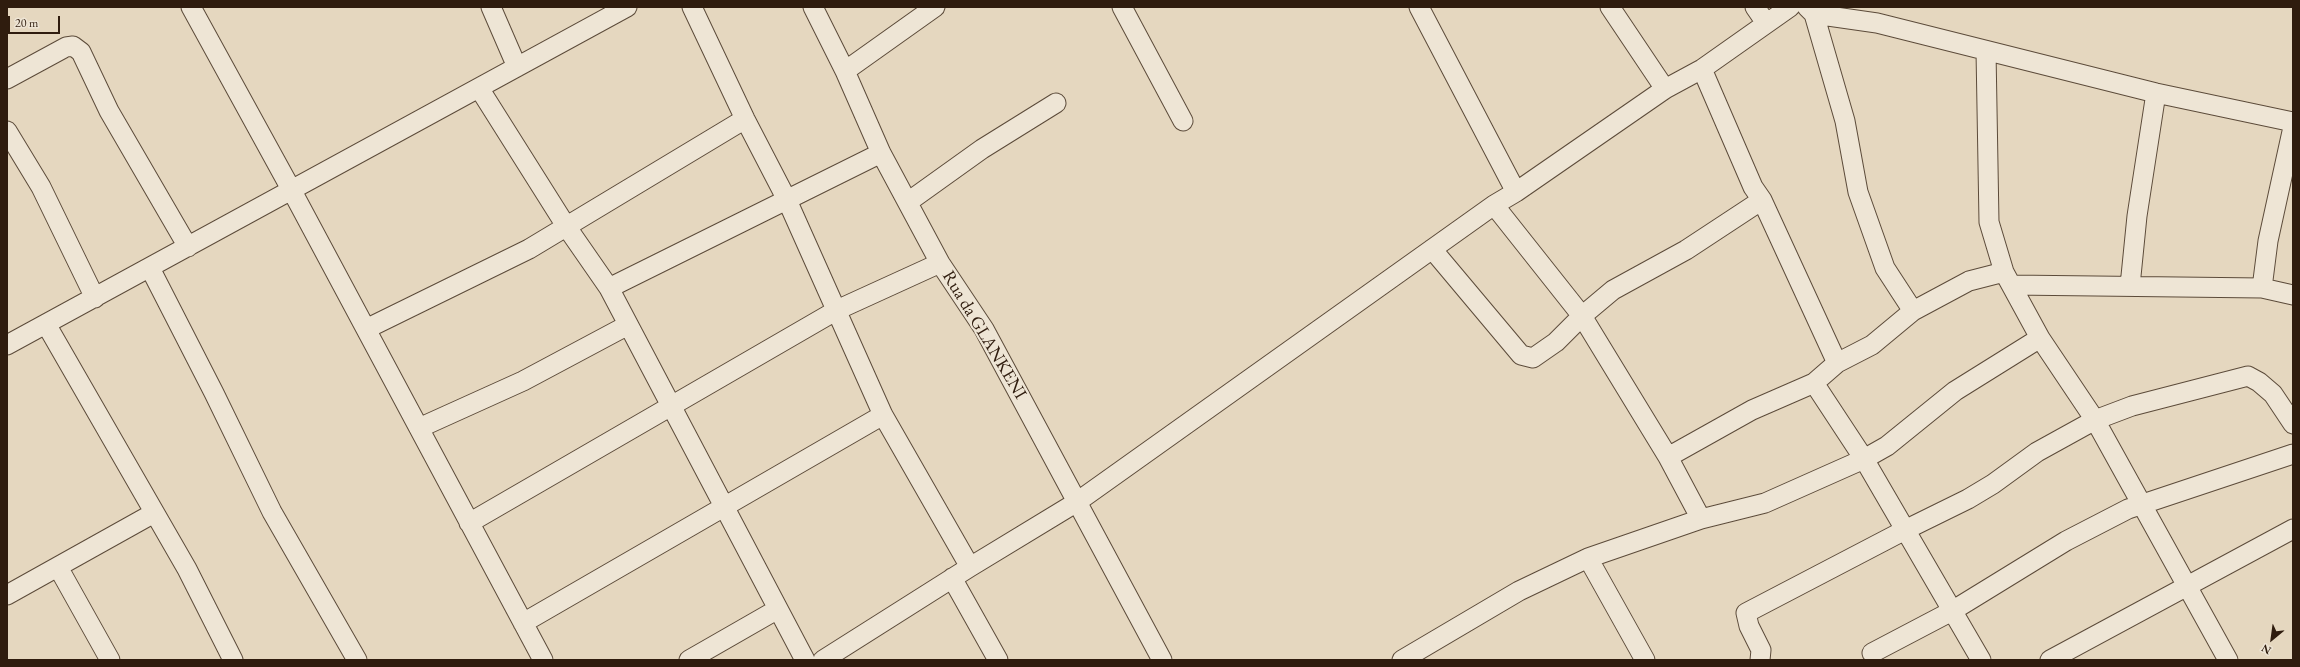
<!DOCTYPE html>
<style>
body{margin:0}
#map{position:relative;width:2300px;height:667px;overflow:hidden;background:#e5d7bf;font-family:"EB Garamond",serif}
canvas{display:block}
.frame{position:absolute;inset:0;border:8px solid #2f1c0e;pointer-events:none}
.north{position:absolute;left:2252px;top:619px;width:40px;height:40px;-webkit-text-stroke:3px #eee5d5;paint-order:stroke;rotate:209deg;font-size:11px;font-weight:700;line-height:16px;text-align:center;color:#2f1c0e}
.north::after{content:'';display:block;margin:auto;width:14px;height:18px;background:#2f1c0e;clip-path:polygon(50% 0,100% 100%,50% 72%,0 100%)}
.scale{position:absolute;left:8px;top:16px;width:52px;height:18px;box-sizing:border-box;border:2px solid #2f1c0e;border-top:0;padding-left:5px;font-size:12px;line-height:14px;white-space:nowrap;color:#2f1c0e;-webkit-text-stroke:3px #eee5d5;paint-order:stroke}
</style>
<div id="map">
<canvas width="2300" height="667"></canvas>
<div class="frame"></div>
<div class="north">N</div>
<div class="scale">20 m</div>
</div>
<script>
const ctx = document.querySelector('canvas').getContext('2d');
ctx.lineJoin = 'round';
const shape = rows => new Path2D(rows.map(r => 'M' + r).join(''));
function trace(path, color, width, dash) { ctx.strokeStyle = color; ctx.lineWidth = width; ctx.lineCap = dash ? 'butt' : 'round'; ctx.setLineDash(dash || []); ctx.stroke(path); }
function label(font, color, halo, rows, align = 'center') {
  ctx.font = font + ' "EB Garamond",serif'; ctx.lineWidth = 4; ctx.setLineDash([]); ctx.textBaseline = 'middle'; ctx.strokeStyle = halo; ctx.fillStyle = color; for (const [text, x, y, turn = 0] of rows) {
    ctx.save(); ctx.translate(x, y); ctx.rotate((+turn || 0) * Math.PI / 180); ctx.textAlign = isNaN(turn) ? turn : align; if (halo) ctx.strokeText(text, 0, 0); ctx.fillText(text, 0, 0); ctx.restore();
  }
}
const minor = shape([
 [191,7,292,191,543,660],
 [491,7,517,67],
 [692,7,745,119,787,200,883,415,970,567],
 [813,7,845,71,881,153,940,263,984,329,1162,660],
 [1122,7,1183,121],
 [1419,7,1516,192],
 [1610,7,1665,89],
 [1755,7,1766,23],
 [1807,7,1814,14,1877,23,2156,93,2293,122],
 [1814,14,1845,121,1858,192,1885,268,1913,311],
 [1986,51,1989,222,2004,272,2040,338,2095,420,2228,660],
 [1702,69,1753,187,1762,200,1837,363],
 [845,71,935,7],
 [7,79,66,47,73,46,81,52,109,111,188,247],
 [479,88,566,226,609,288,805,660],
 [7,131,41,187,95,298],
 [908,202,982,149,1056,103],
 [1494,205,1582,316,1668,457,1701,519],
 [1432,249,1521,355,1533,358,1556,342,1582,316,1613,290,1686,250,1762,200],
 [150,268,214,393,272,512,357,660],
 [2012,285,2262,288,2293,295],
 [2130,286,2137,216,2156,93],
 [609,288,881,153],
 [2262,288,2268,241,2293,127],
 [46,324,187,569,233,660],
 [366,329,529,249,745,119],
 [7,345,627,7],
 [1814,383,1864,459,1981,660],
 [419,428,523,381,628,325],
 [1668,457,1752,410,1814,383,1837,363,1872,345,1913,311,1969,281,2004,272],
 [469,523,837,310,940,263],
 [1588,558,1645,660],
 [58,567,110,660],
 [952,578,998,660],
 [7,595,154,513],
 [523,623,883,415],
 [1872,653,1952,611,2066,541,2128,509,2293,454],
 [689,660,778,609],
 [823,660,970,567,1077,502,1494,205,1516,192,1665,89,1702,69,1790,7],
 [1402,660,1519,591,1588,558,1701,519,1765,503,1864,459,1887,446,1955,391,2040,338],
 [1760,660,1761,650,1749,626,1746,613,1905,530,1968,499,1993,484,2037,452,2095,420,2132,406,2248,376,2259,382,2273,394,2293,424],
 [2050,660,2293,529]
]);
const streetNames = [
 ["Rua da GLANKENI",984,335,59]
];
trace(minor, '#5c4b3a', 21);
trace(minor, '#eee5d5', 19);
label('18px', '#2f1c0e', '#eee5d5', streetNames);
</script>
